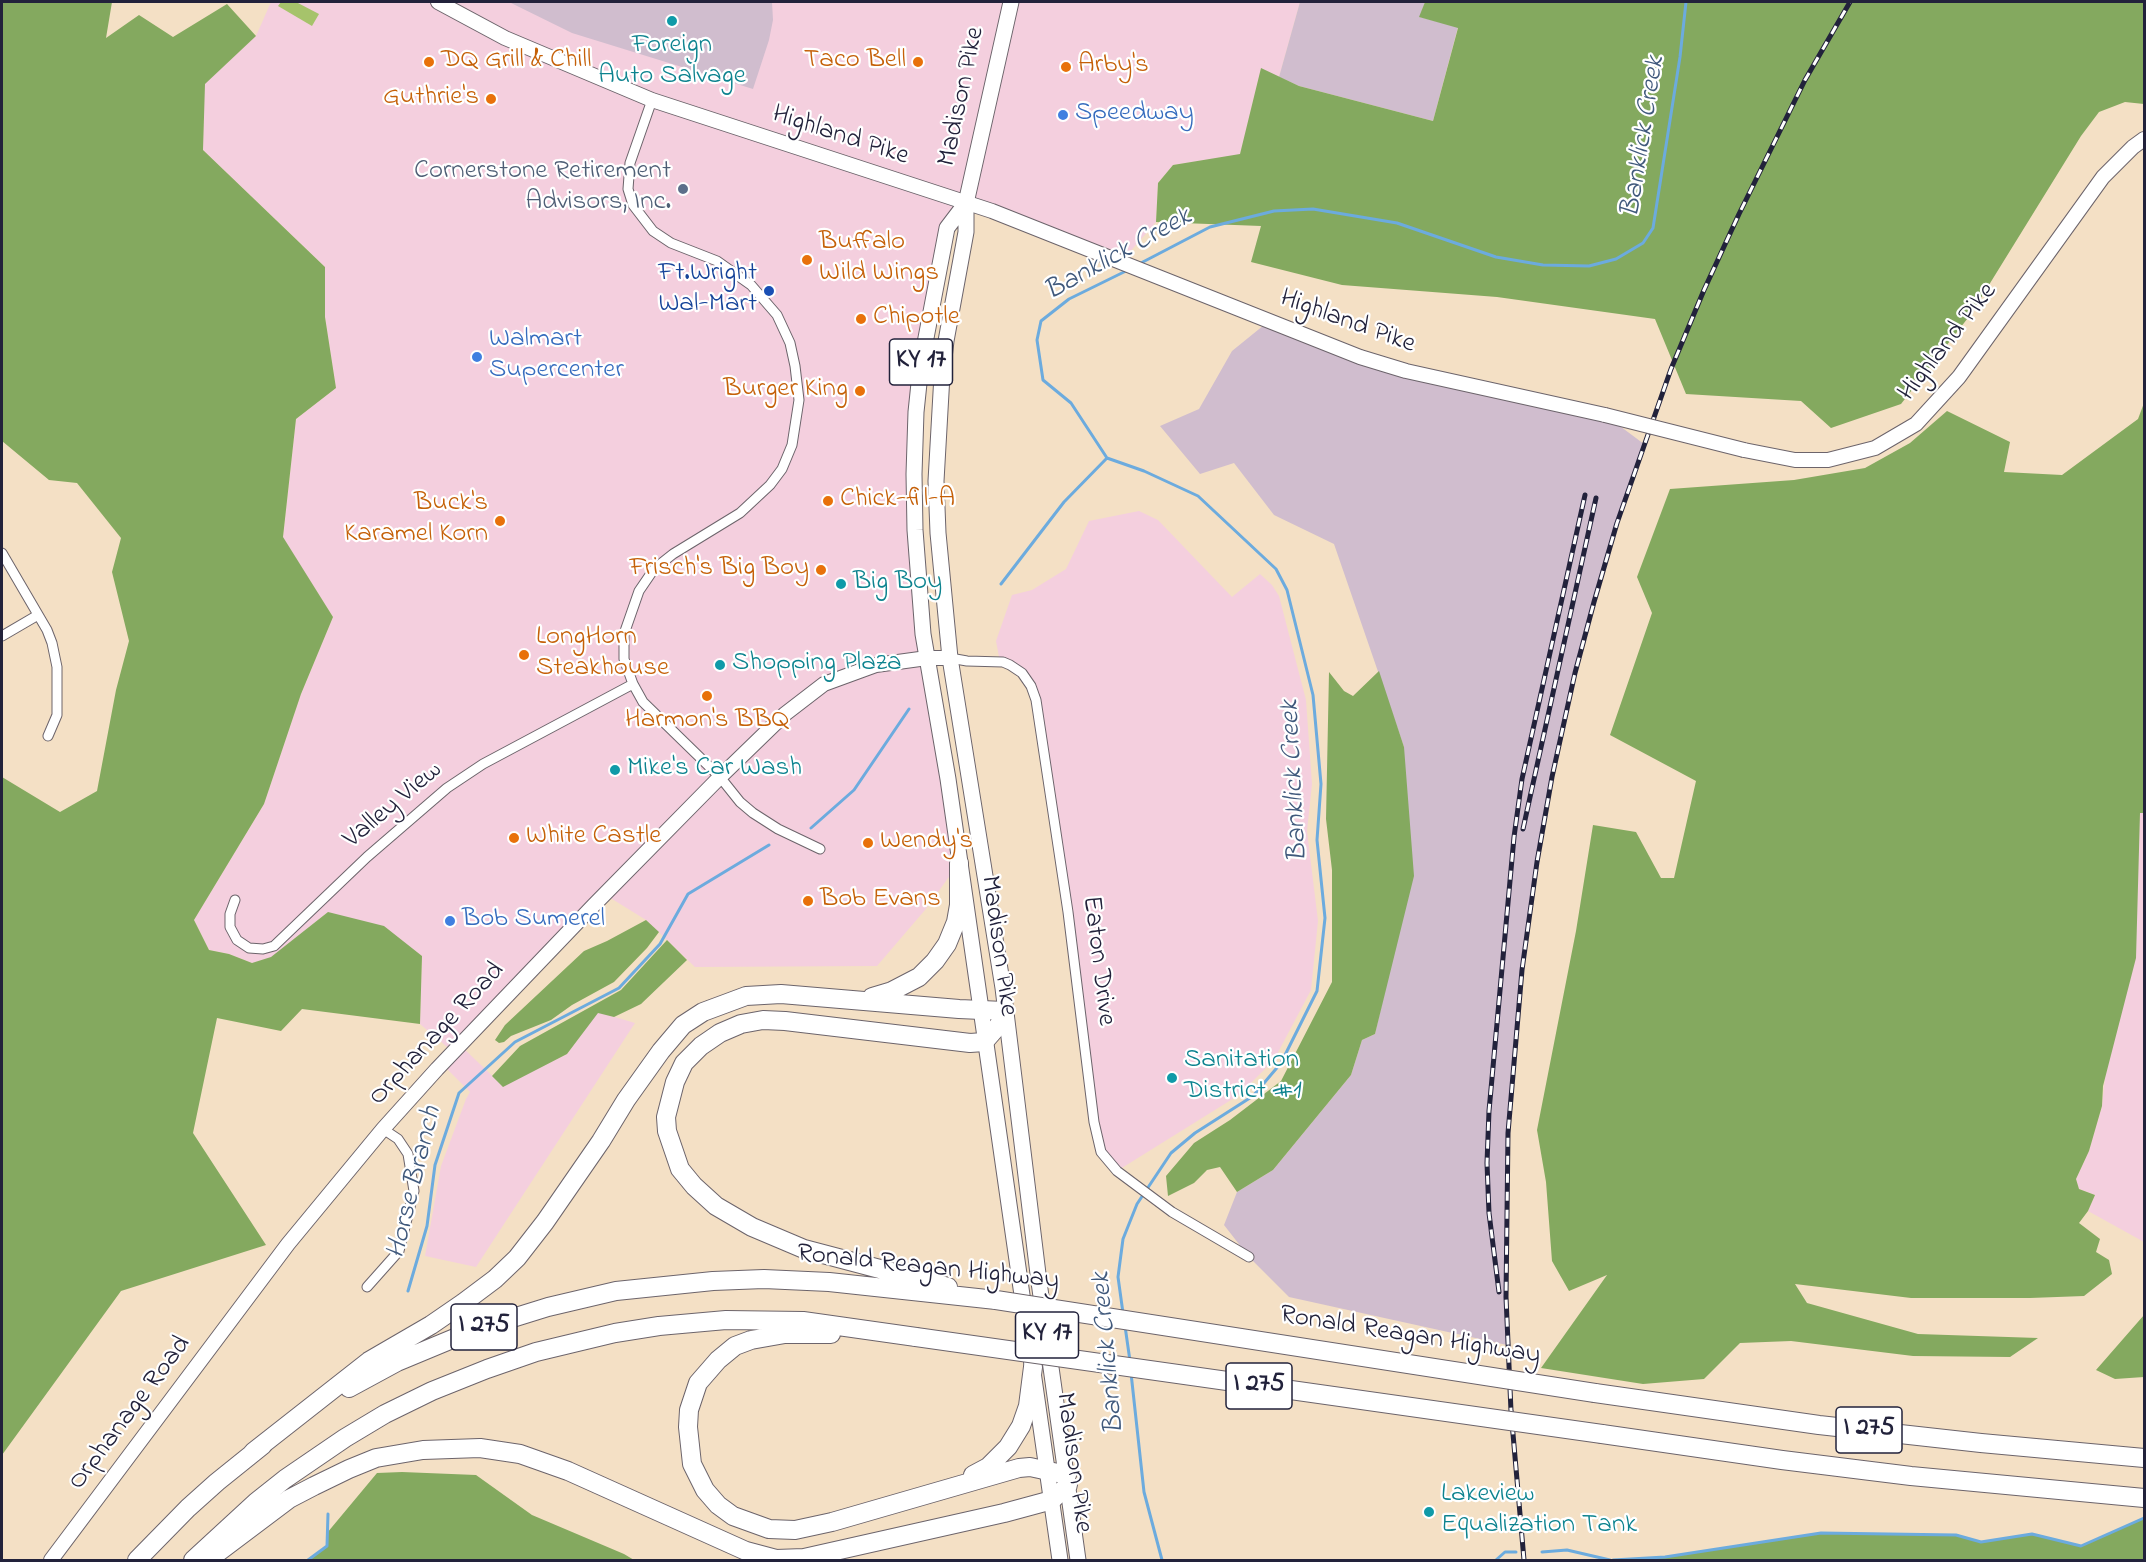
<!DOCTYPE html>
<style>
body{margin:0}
#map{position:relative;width:2146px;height:1562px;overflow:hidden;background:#f4e0c5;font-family:"Indie Flower",sans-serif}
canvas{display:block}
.frame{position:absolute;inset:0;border:3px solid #22223b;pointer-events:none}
</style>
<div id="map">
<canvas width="2146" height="1562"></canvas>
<div class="frame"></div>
</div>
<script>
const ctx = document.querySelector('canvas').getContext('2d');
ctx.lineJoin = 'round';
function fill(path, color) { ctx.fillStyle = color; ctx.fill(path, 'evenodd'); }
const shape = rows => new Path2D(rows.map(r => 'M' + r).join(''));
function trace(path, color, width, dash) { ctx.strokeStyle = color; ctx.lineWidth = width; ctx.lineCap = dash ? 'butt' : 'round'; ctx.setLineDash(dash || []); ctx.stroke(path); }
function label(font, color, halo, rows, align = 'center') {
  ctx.font = font + ' "Indie Flower",sans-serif'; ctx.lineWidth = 4.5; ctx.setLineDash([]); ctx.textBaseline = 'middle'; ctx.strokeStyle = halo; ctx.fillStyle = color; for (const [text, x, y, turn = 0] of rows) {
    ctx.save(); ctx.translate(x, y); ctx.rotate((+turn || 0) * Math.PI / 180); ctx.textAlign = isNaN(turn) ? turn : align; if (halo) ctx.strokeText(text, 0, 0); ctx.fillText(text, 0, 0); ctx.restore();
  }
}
const built = shape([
 [271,2,1300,2,1279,77,1261,69,1240,155,1173,165,1158,183,1156,222,1121,262,966,203,947,228,931,302,915,530,959,863,925,910,877,966,695,967,646,920,604,894,460,1045,503,1086,567,1054,598,1012,635,1023,476,1267,425,1256,441,1166,466,1099,470,1092,442,1064,453,1052,420,1024,422,956,328,912,271,958,252,963,229,954,209,950,194,920,264,804,301,694,333,617,283,538,296,419,336,388,325,317,325,267,203,150,204,84,256,36],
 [1139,511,1158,520,1232,597,1260,574,1272,585,1279,596,1306,700,1312,784,1307,831,1318,921,1311,990,1274,1060,1239,1095,1117,1171,1101,1152,1040,715,1022,673,1000,662,996,641,1012,595,1032,590,1066,569,1089,521],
 [2137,781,2144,782,2144,1242,2088,1211,2095,1195,2079,1189,2076,1179,2089,1151,2102,1106]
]);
const industrial = shape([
 [509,2,772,2,773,20,769,40,753,89,572,33],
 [1300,2,1425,2,1420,17,1458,27,1433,121,1299,86,1279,77],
 [1269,321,1359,357,1605,415,1644,444,1617,523,1575,673,1552,777,1537,862,1522,970,1508,1133,1505,1230,1507,1345,1289,1297,1249,1257,1224,1225,1237,1192,1273,1170,1351,1075,1362,1040,1375,1034,1391,964,1404,747,1334,544,1274,515,1234,463,1200,474,1160,426,1199,409,1232,351]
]);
const green = shape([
 [281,2,296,2,319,14,312,26,278,6]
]);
const forest = shape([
 [2,2,112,2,106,38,139,15,173,37,227,4,256,36,205,84,203,150,325,267,325,317,336,388,296,419,283,537,333,617,301,694,264,804,194,920,209,950,229,954,252,963,271,957,328,912,384,926,422,956,420,1024,302,1009,281,1031,217,1018,193,1133,266,1245,121,1291,2,1455,2,777,60,812,97,791,116,690,129,641,112,572,121,538,77,483,49,480,2,441],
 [1425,2,2144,2,2144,104,2125,102,2099,112,2081,136,1971,314,1901,404,1831,428,1801,401,1686,394,1655,319,1497,297,1342,285,1251,262,1261,226,1156,222,1158,183,1173,165,1240,154,1261,68,1299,86,1433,121,1458,28,1419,17],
 [2144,403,2144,813,2140,813,2136,958,2103,1086,2102,1106,2089,1151,2076,1179,2079,1189,2095,1195,2088,1211,2079,1223,2100,1239,2096,1252,2109,1260,2112,1274,2084,1296,2030,1298,1911,1298,1795,1284,1807,1303,1918,1334,2038,1338,2010,1357,1913,1356,1791,1341,1740,1343,1704,1379,1643,1384,1541,1368,1607,1275,1569,1291,1552,1261,1546,1182,1537,1130,1576,931,1593,825,1636,832,1661,878,1674,878,1696,781,1610,735,1652,613,1637,577,1670,489,1794,480,1865,468,1910,443,1947,411,2010,442,2004,472,2062,475,2138,419],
 [1379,671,1404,747,1414,876,1375,1034,1362,1040,1351,1075,1273,1170,1237,1192,1220,1167,1207,1170,1194,1183,1168,1196,1166,1176,1194,1143,1230,1120,1281,1081,1332,982,1332,870,1326,819,1329,672,1344,691,1353,696],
 [646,920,659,932,647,948,614,982,572,1005,551,1020,511,1036,504,1042,499,1043,495,1040,505,1025,584,951,607,941],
 [667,940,687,960,641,1004,614,1017,598,1013,567,1054,503,1087,492,1076,520,1046,621,990],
 [2144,1315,2144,1377,2115,1379,2096,1370],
 [402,1472,476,1475,532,1515,624,1554,634,1560,308,1560,327,1547,327,1533,377,1473],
 [2144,1518,2144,1560,1613,1560,1665,1557,1821,1533,1956,1535,1981,1542,2032,1534,2081,1546]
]);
const stream = shape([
 [1139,264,1210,227,1274,211,1313,209,1397,223,1496,257,1543,265,1589,266,1616,259,1643,243,1653,228,1680,57,1686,2],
 [1001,584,1064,502,1107,458],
 [811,828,854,790,909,709],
 [408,1291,427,1226,435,1165,459,1093,515,1042,619,988,660,944,688,894,769,845],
 [1123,1313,1118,1277,1123,1239,1137,1204,1171,1153,1195,1133,1253,1096,1281,1063,1317,991,1325,918,1317,840,1321,784,1313,695,1287,590,1276,569,1198,496,1144,471,1107,458,1071,403,1043,380,1037,340,1041,321,1069,299,1128,270],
 [1125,1326,1130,1361],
 [1131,1373,1144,1492,1162,1560],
 [1542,1552,1567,1550,1610,1560],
 [308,1560,327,1546,328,1514],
 [1496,1560,1505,1552,1516,1552],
 [1613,1560,1665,1557,1821,1533,1956,1535,1981,1542,2032,1534,2081,1546,2144,1518]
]);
const street = shape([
 [652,100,630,163,628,189,633,205,653,231,671,243,717,261,751,285,777,315,790,343,795,366,799,400,792,445,782,469,770,485,740,513,673,554,654,569,639,591,624,634,624,659,633,684,643,702,720,777,740,802,753,813,778,829,820,849],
 [2,553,47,630,52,643,57,667,57,715,48,736],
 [2,636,38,615],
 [950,658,967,661,1003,662,1010,665,1022,673,1031,686,1036,700,1068,912,1094,1122,1101,1152,1117,1171,1172,1212,1249,1257],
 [235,900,230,914,230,927,237,940,249,948,263,949,274,946,367,857,447,788,483,764,633,684],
 [367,1287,399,1251,414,1191,408,1154,398,1139,383,1129]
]);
const secondary = shape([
 [438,2,505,38,652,100,992,211,1360,357,1406,371,1605,415],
 [1744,450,1795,460,1828,460,1875,448,1916,424,1959,377,2103,177,2133,147,2144,139],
 [51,1560,288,1244,383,1129,437,1069,594,905,720,777,785,714,824,684,876,665,927,658,950,658]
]);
const primary = shape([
 [1011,2,966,203,966,232,946,341,942,375,936,481,938,533,950,658,1003,988,1039,1282,1078,1560],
 [966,203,947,228,921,364,916,412,914,474,915,530,923,634,948,779,1060,1560]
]);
const highway = shape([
 [872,997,892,991,919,977,935,961,947,944,956,922,959,905,959,863],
 [948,1287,804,1249,752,1227,716,1206,694,1186,680,1169,667,1131,666,1117,675,1082,684,1063,701,1046,720,1033,741,1024,763,1020,785,1021,970,1043,984,1042,1005,1018],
 [831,1334,785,1334,751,1340,735,1346,718,1360,698,1383,689,1410,688,1427,692,1464,705,1490,718,1505,733,1516,769,1529,795,1530,832,1522,1019,1468,1030,1467,1067,1475],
 [349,1388,397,1362,474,1330,548,1307,616,1291,713,1281,764,1279,829,1282,996,1300],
 [1595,1393,1819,1425,1981,1443,2144,1458],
 [1602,1434,1782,1460,1911,1476,2144,1498],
 [253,1452,369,1361,431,1325,463,1303,495,1279,517,1258,545,1222,601,1141,626,1100,661,1051,683,1025,703,1012,746,996,781,994,959,1009,1004,1011],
 [973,1475,988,1467,1008,1447,1021,1426,1028,1406,1033,1367],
 [137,1560,188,1508,217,1482,263,1445],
 [193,1560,256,1502,285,1479,345,1438,385,1414,432,1391,487,1369,536,1352,615,1333,659,1326,726,1320,803,1321,916,1337],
 [208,1560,289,1499,314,1486,349,1469,376,1458,423,1450,480,1448,520,1454,568,1471,746,1551,776,1559,804,1558,1004,1513,1052,1500,1068,1485]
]);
const rail = shape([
 [1523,829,1596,498],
 [1499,1292,1489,1213,1487,1163,1489,1111,1514,837,1522,779,1585,495],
 [1524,1560,1511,1411,1506,1297,1508,1133,1522,970,1537,862,1552,777,1575,673,1594,602,1617,523,1671,369,1704,290,1739,214,1805,80,1850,2]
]);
const secondaryBridge = shape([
 [1605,415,1744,450]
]);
const highwayBridge = shape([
 [996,1300,1595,1393],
 [916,1337,1602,1434]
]);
const markers = [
 [672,21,6,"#0f9aa8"],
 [429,62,6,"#e8710a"],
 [918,62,6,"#e8710a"],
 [1066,67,6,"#e8710a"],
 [491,99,6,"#e8710a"],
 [1063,115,6,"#3f7fe0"],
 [683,189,6,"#5c6f8a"],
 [807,260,6,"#e8710a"],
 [769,291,6,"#1a4fb4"],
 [861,319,6,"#e8710a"],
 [477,357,6,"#3f7fe0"],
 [860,391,6,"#e8710a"],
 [828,501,6,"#e8710a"],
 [500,521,6,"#e8710a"],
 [821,570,6,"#e8710a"],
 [841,584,6,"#0f9aa8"],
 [524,655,6,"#e8710a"],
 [720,665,6,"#0f9aa8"],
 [707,696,6,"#e8710a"],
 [615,770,6,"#0f9aa8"],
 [514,838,6,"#e8710a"],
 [868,843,6,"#e8710a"],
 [808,901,6,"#e8710a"],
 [450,921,6,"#3f7fe0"],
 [1172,1078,6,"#0f9aa8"],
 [1429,1512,6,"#0f9aa8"]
];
const shields = [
 [921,362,63],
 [484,1327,66],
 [1047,1335,63],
 [1259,1386,66],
 [1869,1430,66]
];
const shieldNames = [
 ["KY 17",921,362],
 ["I 275",484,1327],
 ["KY 17",1047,1335],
 ["I 275",1259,1386],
 ["I 275",1869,1430]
];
const cultureNames = [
 ["Foreign",672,47,"center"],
 ["Auto Salvage",672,78,"center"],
 ["Big Boy",853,584],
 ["Shopping Plaza",732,665],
 ["Mike's Car Wash",627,770],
 ["Sanitation",1184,1062],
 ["District #1",1184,1093],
 ["Lakeview",1441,1496],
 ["Equalization Tank",1441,1527]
];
const foodNames = [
 ["DQ Grill & Chill",441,62],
 ["Taco Bell",906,62,"right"],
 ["Arby's",1078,67],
 ["Guthrie's",479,99,"right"],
 ["Buffalo",819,244],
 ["Wild Wings",819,275],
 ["Chipotle",873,319],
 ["Burger King",848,391,"right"],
 ["Chick-fil-A",840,501],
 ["Buck's",488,505,"right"],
 ["Karamel Korn",488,536,"right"],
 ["Frisch's Big Boy",809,570,"right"],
 ["LongHorn",536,639],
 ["Steakhouse",536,670],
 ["Harmon's BBQ",707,722,"center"],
 ["White Castle",526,838],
 ["Wendy's",880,843],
 ["Bob Evans",820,901]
];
const streetNames = [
 ["Madison Pike",963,97,-78],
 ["Highland Pike",840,137,18],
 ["Highland Pike",1347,323,20],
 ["Highland Pike",1949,343,-52],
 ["Valley View",394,806,-40],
 ["Madison Pike",997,946,82],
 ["Eaton Drive",1097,961,83],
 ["Orphanage Road",438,1035,-47],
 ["Ronald Reagan Highway",928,1269,6],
 ["Ronald Reagan Highway",1410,1337,9],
 ["Orphanage Road",131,1414,-53],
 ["Madison Pike",1072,1463,82]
];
const shopNames = [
 ["Speedway",1075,115],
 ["Walmart",489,341],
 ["Supercenter",489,372],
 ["Bob Sumerel",462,921]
];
const serviceNames = [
 ["Cornerstone Retirement",671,173],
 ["Advisors, Inc.",671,204]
];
const transitNames = [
 ["Ft.Wright",757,275],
 ["Wal-Mart",757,306]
];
const waterNames = [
 ["Banklick Creek",1645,137,-81],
 ["Banklick Creek",1119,256,-29],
 ["Banklick Creek",1296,781,-93],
 ["Horse Branch",416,1183,-76],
 ["Banklick Creek",1110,1353,-95]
];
fill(built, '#f4cfde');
fill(industrial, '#d0bdce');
fill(green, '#a6c36b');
fill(forest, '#84a95f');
trace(stream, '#6cabde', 3);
trace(street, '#6c646b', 11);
trace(secondary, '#6c646b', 16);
trace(primary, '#6c646b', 17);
trace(highway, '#6c646b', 20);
trace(street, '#fff', 9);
trace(secondary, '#fff', 14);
trace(primary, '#fff', 15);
trace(highway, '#fff', 18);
trace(rail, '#22223b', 5);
trace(rail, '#fff', 3, [9]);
trace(secondaryBridge, '#6c646b', 16, []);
trace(highwayBridge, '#6c646b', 20, []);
trace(secondaryBridge, '#fff', 14);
trace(highwayBridge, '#fff', 18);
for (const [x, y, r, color] of markers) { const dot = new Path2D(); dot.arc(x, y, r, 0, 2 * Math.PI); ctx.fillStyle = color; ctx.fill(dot); trace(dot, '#fff', 2); }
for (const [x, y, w] of shields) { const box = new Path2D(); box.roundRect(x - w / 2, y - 23, w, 46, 4.5); ctx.fillStyle = '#fff'; ctx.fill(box); trace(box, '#22223b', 1.5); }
label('bold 26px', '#22223b', null, shieldNames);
label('27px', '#0d838f', '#fff', cultureNames, 'left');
label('27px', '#c56008', '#fff', foodNames, 'left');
label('27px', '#22223b', '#fff', streetNames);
label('27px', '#366cbe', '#fff', shopNames, 'left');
label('27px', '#4e5e75', '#fff', serviceNames, 'right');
label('27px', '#164399', '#fff', transitNames, 'right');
label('italic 28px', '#40597c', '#fff', waterNames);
</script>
